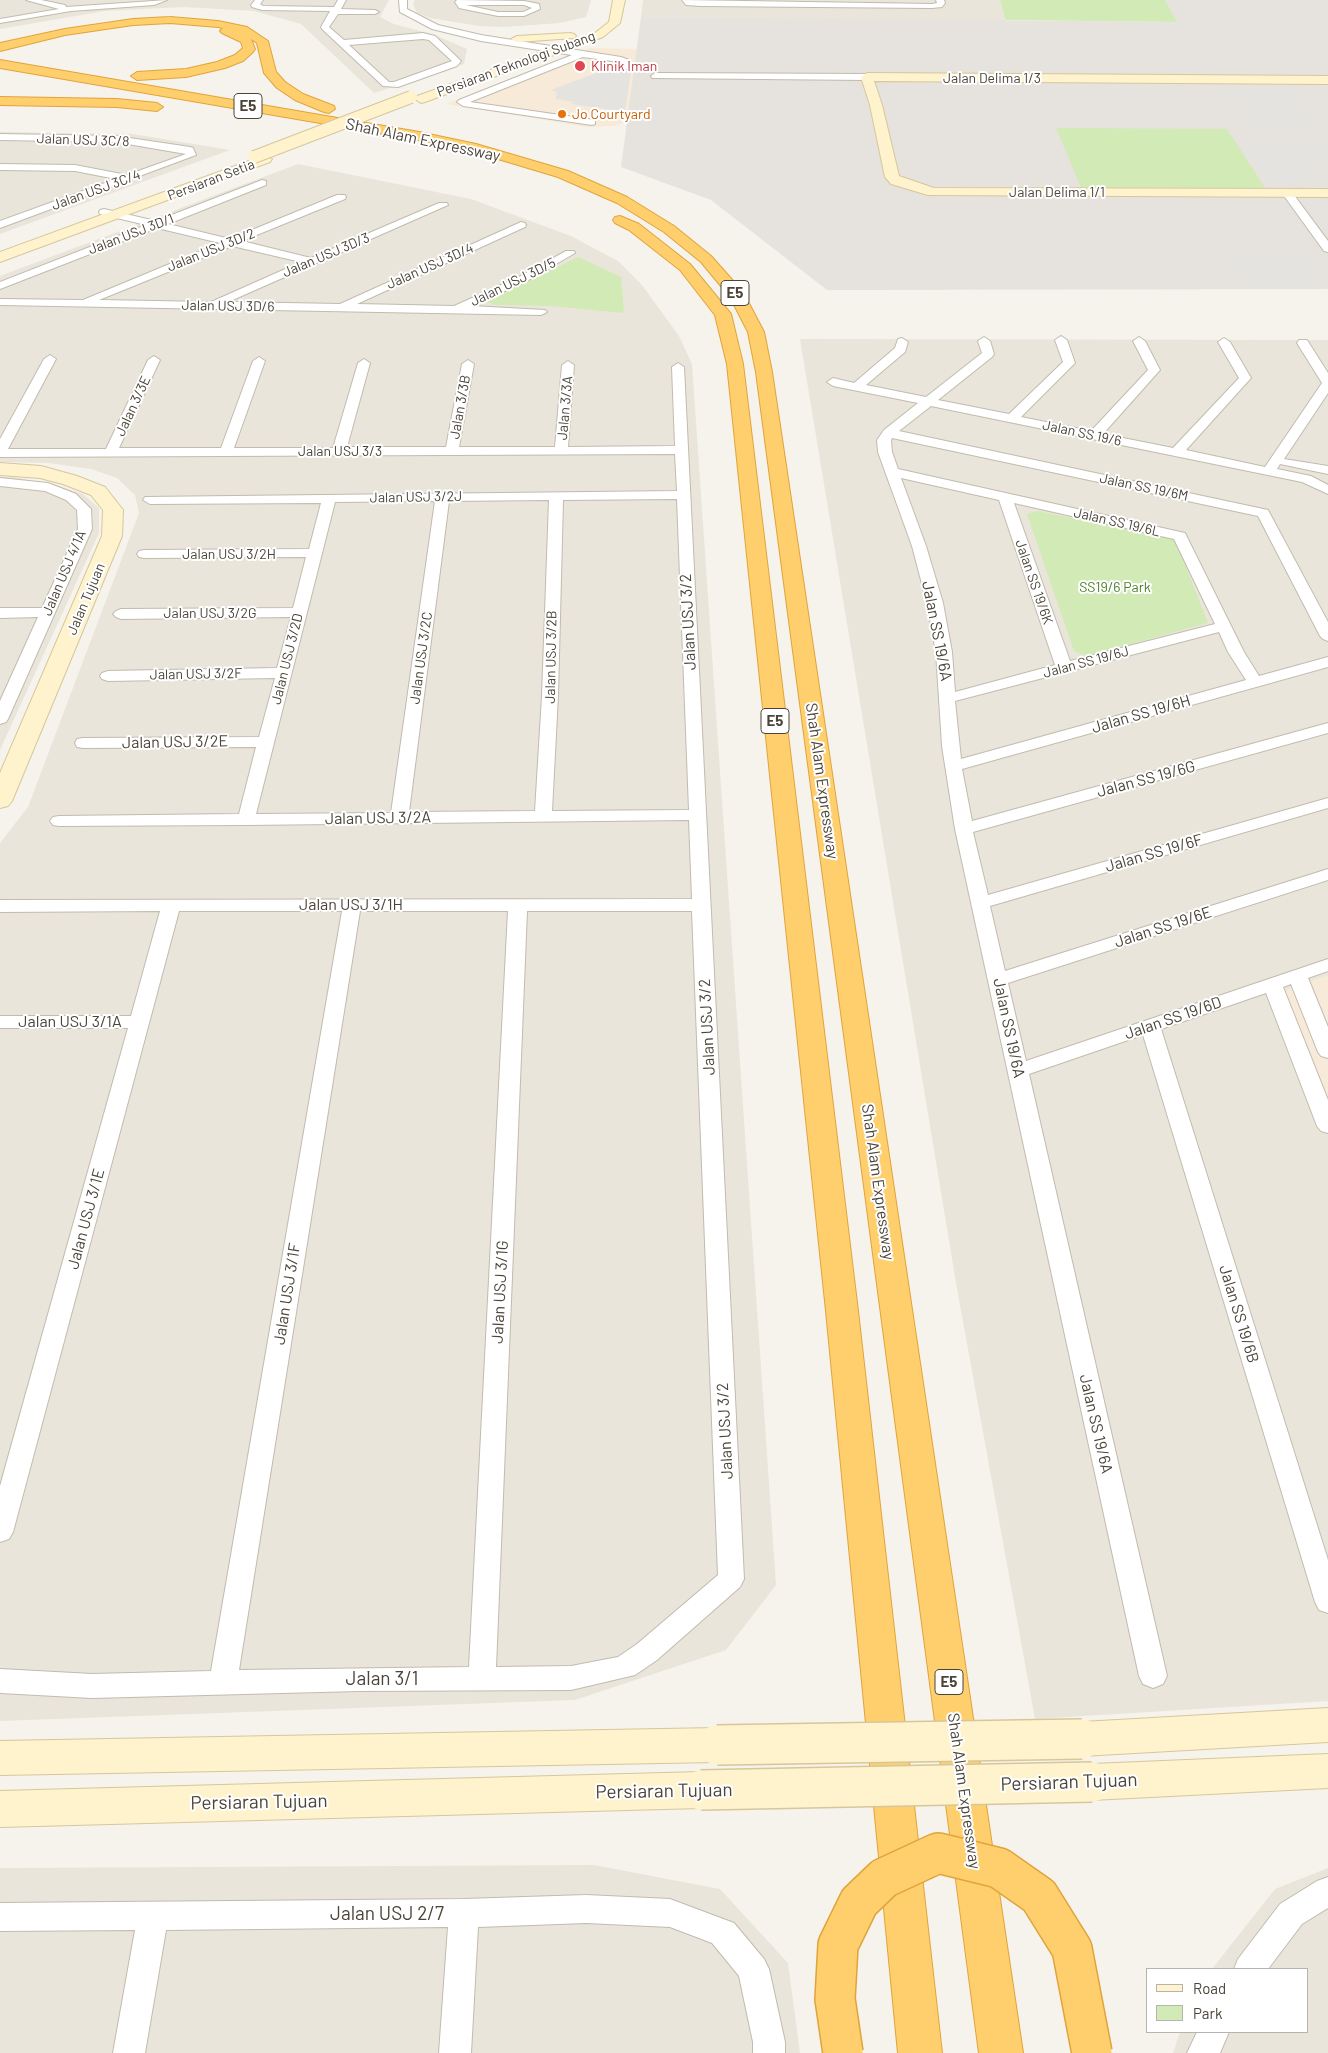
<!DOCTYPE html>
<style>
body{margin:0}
#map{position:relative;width:1328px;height:2053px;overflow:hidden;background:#f6f3ec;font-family:Barlow,sans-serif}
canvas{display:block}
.legend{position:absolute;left:1146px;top:1968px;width:162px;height:65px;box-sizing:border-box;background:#fff;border:1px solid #b7b4b0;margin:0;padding:6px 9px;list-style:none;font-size:15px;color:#4b4439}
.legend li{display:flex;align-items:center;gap:10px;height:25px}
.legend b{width:25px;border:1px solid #b7b4b0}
</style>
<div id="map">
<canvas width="1328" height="2053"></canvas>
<ul class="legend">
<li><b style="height:6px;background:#fff3cd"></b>Road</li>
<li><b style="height:14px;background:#d2eab5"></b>Park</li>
</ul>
</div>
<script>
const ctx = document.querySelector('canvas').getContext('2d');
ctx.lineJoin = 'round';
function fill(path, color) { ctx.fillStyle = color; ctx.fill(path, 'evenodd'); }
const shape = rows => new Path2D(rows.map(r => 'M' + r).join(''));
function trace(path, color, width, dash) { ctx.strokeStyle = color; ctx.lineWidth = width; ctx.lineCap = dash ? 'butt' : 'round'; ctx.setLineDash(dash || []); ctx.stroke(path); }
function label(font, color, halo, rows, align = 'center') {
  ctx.font = font + ' Barlow,sans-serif'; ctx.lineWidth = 4; ctx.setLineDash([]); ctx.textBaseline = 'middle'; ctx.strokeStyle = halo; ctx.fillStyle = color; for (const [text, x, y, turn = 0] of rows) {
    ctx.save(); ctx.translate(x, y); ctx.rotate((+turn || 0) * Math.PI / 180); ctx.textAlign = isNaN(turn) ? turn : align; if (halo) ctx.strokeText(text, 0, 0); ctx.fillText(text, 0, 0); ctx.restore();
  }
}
const residential = shape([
 [0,0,389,0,380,17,394,24,435,35,467,49,464,64,374,93,301,24,254,11,184,7,105,11,0,29],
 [415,0,591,0,586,17,560,23,504,27,479,26,430,18,417,13,413,4],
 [643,0,1000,0,1005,21,641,17],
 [0,132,133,134,230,150,0,234],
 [298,164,471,199,571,236,618,261,642,285,679,336,692,364,776,1585,726,1650,575,1700,0,1721,0,843,28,807,139,513,135,495,117,478,91,469,49,463,0,462,0,276],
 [800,339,1328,340,1328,1701,1035,1719,956,1283],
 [0,477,12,477,54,484,83,494,99,508,99,533,0,750],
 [594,1865,720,1889,788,1963,800,2053,0,2053,0,1868],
 [1328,1868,1328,2053,1173,2053,1180,2032,1307,2032,1307,1969,1212,1969,1275,1889]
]);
const commercial = shape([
 [590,48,637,49,627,122,613,126,587,127,446,104],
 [1328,975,1328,1116,1278,993]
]);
const industrial = shape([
 [1165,0,1328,0,1328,289,827,290,711,200,621,167,641,17,1176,22]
]);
const green = shape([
 [1000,0,1165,0,1177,22,1005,20],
 [1056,128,1227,129,1265,188,1081,187],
 [578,257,621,277,624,313,551,306,496,305,487,302],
 [1038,511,1175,539,1208,623,1086,656,1074,651,1027,514]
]);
const parking = shape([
 [609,68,631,71,625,112,571,104,575,102,556,99,557,92,551,90],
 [1222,83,1287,83,1318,125,1251,126],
 [1328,140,1328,162,1290,187,1272,188,1241,141],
 [1218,245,1300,245,1328,286,1243,286]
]);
const street = shape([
 [26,0,41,0,65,5,66,7,167,0,154,5,71,11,0,23,0,19,59,9,26,0],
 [255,0,263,0,260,4,263,6,334,7,338,0,346,0,341,9,375,10,379,12,375,14,338,14,329,27,344,40,423,33,435,36,461,61,457,66,398,87,383,86,322,29,321,27,330,11,262,10,252,7,251,5,255,0],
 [423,39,429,40,452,61,394,82,389,82,349,45,423,39],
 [399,0,407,0,407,9,438,25,481,35,621,57,629,60,630,67,621,72,617,69,622,66,619,62,583,57,470,102,595,120,595,124,592,125,463,106,457,102,459,100,572,55,481,41,432,29,400,12,399,0],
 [457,0,524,1,539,4,540,9,524,16,498,16,459,8,455,2,457,0],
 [466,5,524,5,532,8,523,12,498,12,466,5],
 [682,0,932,4,937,3,936,0,944,0,945,3,942,7,932,8,700,6,686,5,682,0],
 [655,73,867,74,871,77,867,80,652,78,651,76,655,73],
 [0,134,116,136,190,147,193,148,196,155,0,228,0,221,116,179,75,171,0,170,0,164,75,165,127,175,186,154,116,142,0,140,0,134],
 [262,180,266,181,266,185,168,224,230,239,337,195,345,195,346,197,345,199,242,241,311,258,439,203,447,203,448,205,228,302,340,304,521,222,525,223,526,225,525,227,357,304,454,306,517,278,566,251,574,251,575,253,525,282,471,306,545,310,547,312,541,315,0,305,0,299,83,300,220,243,157,228,0,289,0,282,146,225,100,214,99,212,100,210,104,209,156,221,262,180],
 [232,246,301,262,211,302,99,300,232,246],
 [1287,190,1291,191,1328,241,1328,252,1324,251,1282,193,1287,190],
 [1061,336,1067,340,1075,363,1021,417,1091,431,1148,370,1133,341,1139,337,1145,341,1160,370,1103,434,1173,448,1239,378,1218,342,1224,338,1230,342,1251,378,1186,450,1265,467,1322,383,1297,343,1299,340,1307,340,1328,373,1328,393,1284,459,1328,466,1328,474,1280,464,1277,469,1311,476,1328,485,1328,494,1302,482,931,406,899,431,1268,510,1328,622,1328,641,1323,639,1320,636,1258,516,892,438,891,440,892,452,898,469,1185,533,1244,652,1259,676,1328,657,1328,667,962,769,972,821,1328,723,1328,733,973,832,988,895,1328,798,1328,808,990,906,1005,971,1328,869,1328,880,1008,983,1026,1061,1328,959,1328,971,1308,978,1328,1027,1328,1058,1321,1056,1318,1052,1291,984,1283,987,1328,1100,1328,1133,1321,1131,1317,1126,1266,993,1161,1029,1328,1560,1328,1613,1319,1610,1315,1602,1143,1035,1029,1074,1167,1676,1163,1684,1153,1688,1143,1684,1139,1676,955,829,942,746,936,652,927,603,912,546,878,452,877,440,884,430,918,403,833,386,827,382,833,378,854,383,895,348,898,339,902,338,908,342,905,352,866,385,926,397,982,353,978,341,984,337,990,341,994,354,992,357,938,400,1009,414,1063,362,1055,340,1061,336],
 [901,478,999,500,1055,665,955,692,952,652,943,603,926,546,901,478],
 [1014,503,1174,539,1215,624,1070,661,1014,503],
 [1219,632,1228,652,1246,680,961,759,955,701,1219,632],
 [50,355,56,359,8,449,106,449,148,360,154,356,160,360,119,448,221,448,253,361,259,357,265,361,234,448,333,448,358,363,364,359,370,363,347,447,446,447,462,364,468,360,474,364,459,447,555,447,562,365,568,361,574,365,568,447,675,446,672,367,678,363,684,367,744,1579,740,1587,657,1660,635,1675,571,1690,359,1691,92,1698,0,1693,0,1669,92,1674,211,1671,342,911,179,911,13,1532,9,1539,0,1542,0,1486,128,1028,0,1028,0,1016,131,1016,160,911,0,912,0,900,692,899,689,820,246,825,59,826,53,825,50,821,53,817,59,816,239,814,256,747,83,748,77,747,75,743,77,739,83,738,259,737,275,678,108,681,102,679,100,676,102,673,108,671,277,668,291,617,121,619,116,617,113,614,116,611,121,609,293,608,306,557,144,558,139,557,137,554,139,551,144,550,309,549,321,503,150,504,143,500,145,497,677,491,675,454,0,457,0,439,44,359,50,355],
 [677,499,689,810,552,811,558,696,563,500,677,499],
 [549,500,542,696,535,811,409,812,449,501,549,500],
 [435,501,391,813,256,814,335,502,435,501],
 [360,911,508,911,469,1667,239,1670,360,911],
 [527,911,692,911,718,1575,637,1644,618,1657,571,1666,496,1667,527,911],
 [0,478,48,483,76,494,91,509,92,529,8,719,6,722,0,724,0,701,38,617,0,618,0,608,42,608,78,529,77,510,66,500,45,491,0,486,0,478],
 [1328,1877,1328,1908,1302,1924,1268,1969,1234,1969,1238,1959,1280,1904,1317,1881,1328,1877],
 [586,1895,670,1899,734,1923,764,1959,769,1969,785,2042,785,2053,753,2053,753,2042,739,1976,712,1943,670,1927,586,1923,478,1927,471,2053,439,2053,448,1927,166,1930,145,2053,113,2053,135,1930,0,1931,0,1903,464,1899,586,1895],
 [1197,2032,1229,2032,1220,2053,1187,2053,1197,2032]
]);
const secondary = shape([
 [613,0,625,0,620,23,603,37,425,102,421,103,415,99,417,96,595,33,609,22,613,0],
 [570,33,574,34,576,36,574,38,517,42,511,39,517,36,570,33],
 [867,73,1328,76,1328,84,874,81,882,105,899,176,934,188,1328,189,1328,197,928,195,891,184,885,177,870,105,861,77,867,73],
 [265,155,272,159,270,162,0,262,0,252,265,155],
 [0,463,41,466,77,476,105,487,123,510,122,536,12,801,8,806,0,808,0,773,102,536,103,510,91,495,63,484,40,478,0,475,0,463],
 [1328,1708,1328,1742,1082,1756,1068,1751,1063,1739,1068,1727,1082,1722,1328,1708],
 [717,1728,731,1733,737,1745,731,1757,717,1762,0,1775,0,1741,717,1728],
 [1328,1754,1328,1788,1092,1800,1078,1794,1072,1782,1078,1770,1092,1764,1328,1754],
 [701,1772,715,1777,721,1790,715,1803,701,1808,0,1827,0,1791,701,1772]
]);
const highway = shape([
 [170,17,218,21,247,27,268,41,276,72,285,82,303,94,334,106,335,109,329,113,324,112,295,100,277,88,264,73,257,43,251,39,255,49,253,52,243,61,225,68,186,77,137,80,131,76,137,72,186,69,217,62,235,55,243,48,241,42,222,33,220,31,223,28,218,27,170,23,133,25,65,35,0,51,0,43,65,29,133,19,170,17],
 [0,60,419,132,476,144,568,171,627,197,674,226,711,256,743,292,764,332,772,372,1023,2053,979,2053,756,372,748,332,730,297,701,262,664,232,617,203,558,177,468,150,419,140,0,68,0,60],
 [0,97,117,99,157,103,163,107,157,111,117,107,0,105,0,97],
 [620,216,639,224,690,264,731,314,743,364,858,1311,942,2053,898,2053,826,1311,727,364,715,315,680,270,629,230,615,223,613,220,615,217,620,216]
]);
const secondaryBridgeFar1 = shape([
 [254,157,411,97]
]);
const secondaryBridge = shape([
 [717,1745,1082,1739],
 [701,1790,1092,1782]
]);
const highwayBridge = shape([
 [843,2053,835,1999,838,1945,859,1902,884,1878,938,1853,999,1868,1039,1896,1072,1949,1092,2053]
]);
const markers = [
 [580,66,6,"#e0444e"],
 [562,114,5,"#e8710a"]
];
const farStreetnames = [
 ["Persiaran Teknologi Subang",516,64,-20],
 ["Jalan Delima 1/3",992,78],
 ["Jalan USJ 3C/8",83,140,2],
 ["Persiaran Setia",211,180,-21],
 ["Jalan USJ 3C/4",96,190,-20],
 ["Jalan Delima 1/1",1057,192],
 ["Jalan USJ 3D/1",131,234,-21],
 ["Jalan USJ 3D/2",211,250,-22],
 ["Jalan USJ 3D/3",326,255,-23],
 ["Jalan USJ 3D/4",430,266,-24],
 ["Jalan USJ 3D/5",513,282,-26],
 ["Jalan USJ 3D/6",228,306,1],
 ["Jalan 3/3E",133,406,-65],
 ["Jalan 3/3B",460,407,-80],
 ["Jalan 3/3A",565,408,-85],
 ["Jalan SS 19/6",1082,433,12],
 ["Jalan USJ 3/3",340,451],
 ["Jalan SS 19/6M",1144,487,12],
 ["Jalan USJ 3/2J",416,497,-1],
 ["Jalan SS 19/6L",1117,522,13],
 ["Jalan USJ 3/2H",229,554],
 ["Jalan USJ 4/1A",64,573,-67],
 ["Jalan SS 19/6K",1034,582,71],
 ["Jalan Tujuan",86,599,-67],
 ["Jalan USJ 3/2G",210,613],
 ["Jalan USJ 3/2B",551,657,-89],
 ["Jalan USJ 3/2C",421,658,-82],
 ["Jalan USJ 3/2D",287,659,-76],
 ["Jalan SS 19/6J",1086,662,-15],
 ["Jalan USJ 3/2F",196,674,-1]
];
const farHealthnames = [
 ["Klinik Iman",591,66]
];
const farFoodnames = [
 ["Jo Courtyard",572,114]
];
const farParknames = [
 ["SS19/6 Park",1115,587]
];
const shields = [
 [248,106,28],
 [735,293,28],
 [775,721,28],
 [949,1682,28]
];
const shieldNames = [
 ["E5",248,106],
 ["E5",735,293],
 ["E5",775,721],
 ["E5",949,1682]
];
const streetNames = [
 ["Shah Alam Expressway",423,140,12],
 ["Jalan USJ 3/2",688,622,-93],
 ["Jalan SS 19/6A",937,631,79],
 ["Jalan SS 19/6H",1141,714,-16],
 ["Jalan USJ 3/2E",175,742,-1],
 ["Jalan SS 19/6G",1146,779,-15],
 ["Shah Alam Expressway",822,781,82],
 ["Jalan USJ 3/2A",378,818,-1],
 ["Jalan SS 19/6F",1154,853,-16],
 ["Jalan USJ 3/1H",351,905],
 ["Jalan SS 19/6E",1163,927,-18],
 ["Jalan SS 19/6D",1173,1018,-19],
 ["Jalan USJ 3/1A",70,1022],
 ["Jalan USJ 3/2",707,1027,-93],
 ["Jalan SS 19/6A",1009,1028,78],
 ["Shah Alam Expressway",878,1182,82],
 ["Jalan USJ 3/1E",86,1219,-75],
 ["Jalan USJ 3/1G",500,1292,-87],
 ["Jalan USJ 3/1F",287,1294,-81],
 ["Jalan SS 19/6B",1239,1314,73],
 ["Jalan SS 19/6A",1096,1424,77],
 ["Jalan USJ 3/2",725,1431,-93],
 ["Shah Alam Expressway",964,1791,82]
];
const nearStreetnames = [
 ["Jalan 3/1",382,1679],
 ["Persiaran Tujuan",1069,1782,-2],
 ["Persiaran Tujuan",664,1791,-1],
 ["Persiaran Tujuan",259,1802,-1],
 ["Jalan USJ 2/7",387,1914]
];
fill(residential, '#eae5da');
fill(commercial, '#f7ead8');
fill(industrial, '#e6e2dd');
fill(green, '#d2eab5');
fill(parking, '#e5e3e0');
trace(street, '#c2bbae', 2);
trace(secondary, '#d6c79b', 2);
trace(highway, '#e0a43c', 2);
fill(street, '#fff');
fill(secondary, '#fff3cd');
fill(highway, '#ffcf6e');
trace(secondaryBridgeFar1, '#d6c79b', 14, []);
trace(secondaryBridge, '#d6c79b', 42, []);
trace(highwayBridge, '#e0a43c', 42, []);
trace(secondaryBridgeFar1, '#fff3cd', 12);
trace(secondaryBridge, '#fff3cd', 39);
trace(highwayBridge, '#ffcf6e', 39);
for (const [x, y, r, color] of markers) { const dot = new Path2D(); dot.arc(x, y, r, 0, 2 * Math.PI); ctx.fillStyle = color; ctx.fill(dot); trace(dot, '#fff', 2); }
label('14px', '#4b4439', '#fff', farStreetnames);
label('14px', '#be3a42', '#fff', farHealthnames, 'left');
label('14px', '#c56008', '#fff', farFoodnames, 'left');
label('14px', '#4a7f2a', '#fff', farParknames);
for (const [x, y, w] of shields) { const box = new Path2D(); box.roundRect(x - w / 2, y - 12.5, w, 25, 4); ctx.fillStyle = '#fff'; ctx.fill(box); trace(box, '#4b4439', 1); }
label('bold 15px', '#4b4439', null, shieldNames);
label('16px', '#4b4439', '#fff', streetNames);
label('19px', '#4b4439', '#fff', nearStreetnames);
</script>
